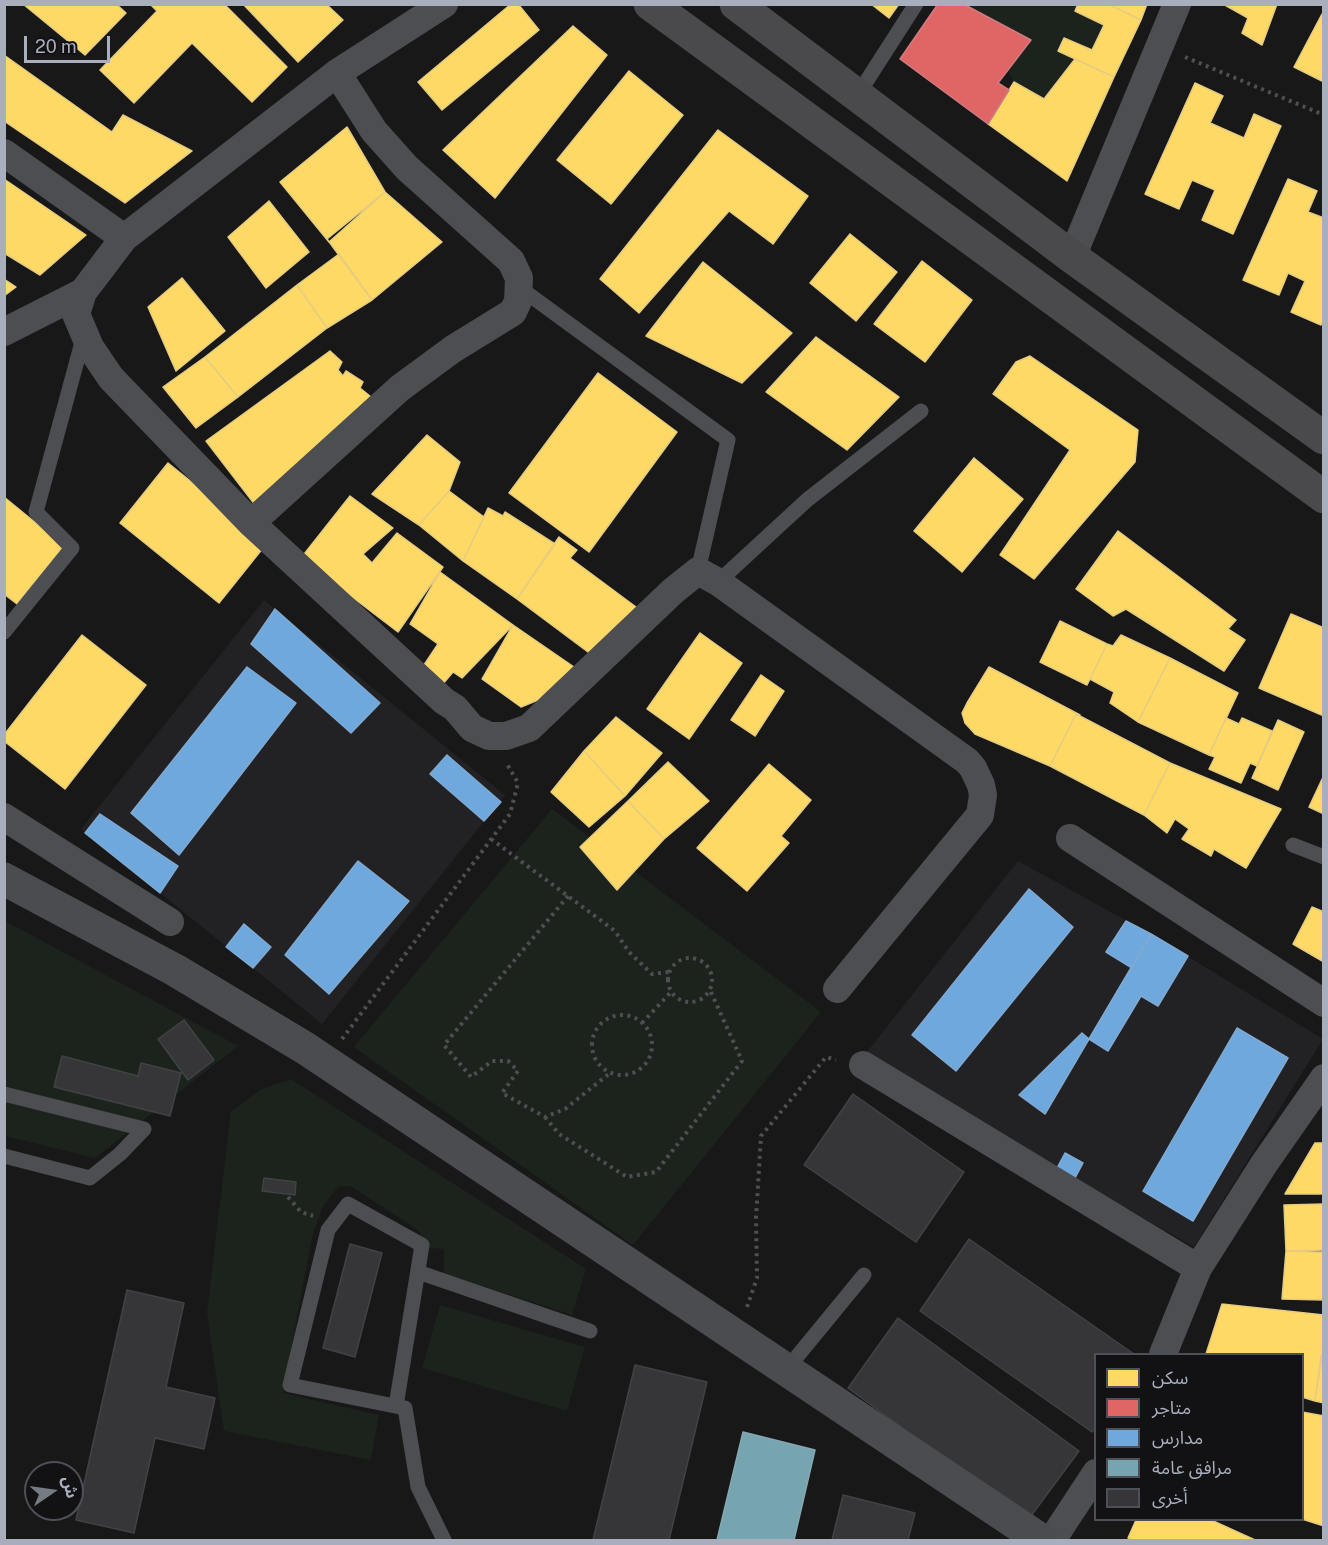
<!DOCTYPE html>
<meta charset="utf-8">
<style>
body{margin:0}
#map{position:relative;width:1328px;height:1545px;overflow:hidden;background:#181819;font-family:"Public Sans","Noto Sans Arabic",sans-serif}
canvas{display:block}
.frame{position:absolute;inset:0;border:6px solid #a8aebb;pointer-events:none}
.legend{position:absolute;left:1094px;top:1353px;width:210px;height:168px;box-sizing:border-box;background:#121215;border:2px solid #4e5057;margin:0;padding:8px 10px;list-style:none;font-size:18px;color:#a8aebb}
.legend li{display:flex;align-items:center;gap:12px;height:30px}
.legend b{width:30px;border:2px solid #4e5057}
.north{position:absolute;left:24px;top:1461px;width:60px;height:60px;box-sizing:border-box;background:#121215;border:2px solid #4e5057;border-radius:50%;rotate:77deg;font-size:16px;font-weight:700;line-height:24px;text-align:center;color:#a8aebb}
.north::after{content:'';display:block;margin:auto;width:21px;height:27px;background:#767a82;clip-path:polygon(50% 0,100% 100%,50% 72%,0 100%)}
.scale{position:absolute;left:24px;top:36px;width:86px;height:27px;box-sizing:border-box;border:3px solid #a8aebb;border-top:0;padding-left:8px;font-size:18px;line-height:21px;white-space:nowrap;color:#a8aebb;-webkit-text-stroke:4px #121215;paint-order:stroke}
</style>
<div id="map">
<canvas width="1328" height="1545"></canvas>
<div class="frame"></div>
<ul class="legend">
<li><b style="height:16px;background:#ffd966"></b>سكن</li>
<li><b style="height:16px;background:#e06666"></b>متاجر</li>
<li><b style="height:16px;background:#6fa8dc"></b>مدارس</li>
<li><b style="height:16px;background:#76a5af"></b>مرافق عامة</li>
<li><b style="height:16px;background:#363638"></b>أخرى</li>
</ul>
<div class="north">ش</div>
<div class="scale">20 m</div>
</div>
<script>
const ctx = document.querySelector('canvas').getContext('2d');
ctx.lineJoin = 'round';
function fill(path, color) { ctx.fillStyle = color; ctx.fill(path, 'evenodd'); }
const shape = rows => new Path2D(rows.map(r => 'M' + r).join(''));
function trace(path, color, width, dash) { ctx.strokeStyle = color; ctx.lineWidth = width; ctx.lineCap = dash ? 'butt' : 'round'; ctx.setLineDash(dash || []); ctx.stroke(path); }
const built = shape([
 [264,600,505,795,322,1024,81,829],
 [1018,861,1151,934,1323,1039,1194,1247,863,1057]
]);
const green = shape([
 [969,4,1078,5,1075,11,1104,25,1092,50,1064,38,1058,51,1075,59,1044,99,1014,82,1008,71,1031,40,967,6],
 [552,809,821,1012,633,1245,354,1047],
 [5,921,238,1046,95,1158,5,1136],
 [291,1079,586,1269,572,1315,444,1273,444,1249,430,1248,418,1230,351,1186,338,1187,323,1206,312,1237,283,1393,379,1415,371,1460,224,1431,207,1312,231,1111,262,1089],
 [440,1305,585,1347,567,1411,422,1368]
]);
const homes = shape([
 [23,4,116,4,126,13,85,55,23,4],
 [150,4,224,4,287,67,252,102,192,43,134,103,100,70,157,11,150,4],
 [243,4,326,4,343,20,298,62,243,4],
 [511,4,518,4,539,30,442,110,418,82,511,4],
 [871,4,899,4,889,18,871,4],
 [1078,4,1108,4,1141,20,1114,77,1058,51,1064,38,1092,50,1104,25,1075,11,1078,4],
 [1108,4,1147,4,1141,20,1108,4],
 [1223,4,1277,4,1262,45,1242,33,1248,18,1223,4],
 [1322,14,1324,15,1324,82,1294,67,1322,14],
 [573,26,607,55,495,198,443,150,573,26],
 [4,55,112,132,123,115,192,151,125,203,4,121,4,55],
 [1075,59,1114,77,1067,181,988,124,1014,82,1044,99,1075,59],
 [629,71,683,115,611,204,557,160,629,71],
 [1195,83,1223,96,1210,123,1244,138,1254,114,1281,126,1233,234,1202,220,1215,190,1192,180,1179,209,1145,194,1195,83],
 [347,127,385,192,329,242,280,182,347,127],
 [718,130,808,196,773,244,729,211,639,313,600,279,718,130],
 [4,179,86,235,40,275,4,253,4,179],
 [1288,179,1317,191,1308,212,1324,218,1324,319,1321,325,1291,312,1305,281,1288,273,1279,295,1243,280,1288,179],
 [385,192,442,242,372,300,327,239,385,192],
 [269,201,309,252,266,288,228,237,269,201],
 [850,234,897,272,856,321,810,283,850,234],
 [339,254,372,300,327,328,297,285,339,254],
 [922,261,972,300,925,362,874,324,922,261],
 [703,262,792,333,742,383,646,336,703,262],
 [182,278,225,331,176,371,148,307,182,278],
 [4,279,16,287,4,296,4,279],
 [297,285,327,328,238,397,205,357,297,285],
 [816,337,899,397,847,450,766,392,816,337],
 [330,351,342,362,338,370,343,376,346,371,363,382,360,388,376,401,259,510,206,441,330,351],
 [1030,356,1138,430,1135,462,1034,579,1000,555,1070,450,993,394,1016,362,1030,356],
 [205,357,238,397,196,428,163,387,205,357],
 [598,373,677,432,589,552,509,493,598,373],
 [427,435,460,462,449,491,419,525,372,494,427,435],
 [974,458,1023,499,962,572,914,531,974,458],
 [168,463,267,543,219,603,120,523,168,463],
 [449,491,484,517,463,561,419,525,449,491],
 [350,496,393,528,363,554,372,563,397,533,443,567,398,632,301,558,350,496],
 [4,497,64,546,17,604,4,594,4,497],
 [488,508,503,516,505,512,555,544,517,599,463,561,488,508],
 [1118,531,1236,620,1228,629,1245,640,1224,671,1126,609,1113,616,1076,589,1118,531],
 [559,537,577,550,570,558,636,607,592,655,517,599,559,537],
 [440,572,513,625,462,678,453,672,442,685,422,668,438,644,410,624,440,572],
 [1291,614,1324,628,1324,716,1259,688,1291,614],
 [1060,621,1107,644,1087,685,1040,662,1060,621],
 [513,625,574,667,538,700,521,707,482,679,513,625],
 [700,633,742,663,689,739,647,709,700,633],
 [82,635,146,685,65,789,4,741,4,735,82,635],
 [1121,635,1170,658,1138,722,1110,703,1114,692,1090,679,1107,644,1113,646,1121,635],
 [1170,658,1238,693,1209,755,1138,722,1170,658],
 [989,667,1080,715,1076,714,1050,766,975,734,965,723,962,713,967,703,989,667],
 [761,675,784,691,755,736,731,720,761,675],
 [1076,714,1170,763,1144,815,1050,766,1076,714],
 [616,717,662,753,625,796,584,751,616,717],
 [1226,718,1239,724,1242,718,1272,731,1257,766,1250,763,1241,783,1209,769,1215,757,1209,755,1226,718],
 [1278,720,1304,732,1278,790,1252,778,1278,720],
 [584,751,625,796,589,827,551,792,584,751],
 [668,762,709,801,664,839,628,801,668,762],
 [1170,763,1281,809,1246,868,1214,849,1211,856,1182,839,1189,829,1175,819,1167,833,1144,815,1170,763],
 [769,764,811,800,781,836,789,843,747,891,697,848,769,764],
 [1324,775,1324,814,1309,807,1324,775],
 [628,801,664,839,617,890,580,847,628,801],
 [1312,907,1324,912,1324,962,1293,944,1312,907],
 [1315,1143,1324,1143,1324,1194,1285,1194,1315,1143],
 [1324,1204,1324,1250,1286,1251,1284,1205,1324,1204],
 [1286,1251,1324,1252,1324,1300,1282,1299,1286,1251],
 [1222,1304,1324,1315,1324,1343,1315,1401,1302,1397,1302,1354,1206,1354,1222,1304],
 [1321,1356,1324,1357,1324,1403,1315,1401,1321,1356],
 [1302,1412,1324,1416,1324,1526,1302,1519,1302,1412],
 [1136,1520,1211,1520,1255,1540,1134,1540,1128,1538,1136,1520]
]);
const shops = shape([
 [938,4,969,4,967,6,1031,40,998,83,1009,90,988,124,900,59,938,4]
]);
const schools = shape([
 [275,609,380,703,351,733,251,644,275,609],
 [247,667,296,703,179,855,131,813,247,667],
 [447,755,501,802,484,821,430,774,447,755],
 [100,814,178,866,160,893,85,833,100,814],
 [358,861,409,901,329,994,285,955,358,861],
 [1029,889,1073,927,956,1071,912,1035,1029,889],
 [1126,921,1151,934,1132,968,1106,952,1126,921],
 [244,924,271,947,253,968,226,947,244,924],
 [1151,934,1188,956,1158,1006,1141,996,1108,1051,1089,1039,1151,934],
 [1237,1028,1288,1058,1193,1221,1143,1191,1237,1028],
 [1082,1033,1089,1039,1045,1114,1019,1095,1082,1033],
 [1065,1153,1083,1163,1075,1178,1057,1168,1065,1153]
]);
const public = shape([
 [743,1432,815,1450,794,1540,717,1540,743,1432]
]);
const building = shape([
 [184,1020,214,1060,188,1080,158,1039,184,1020],
 [62,1056,138,1076,141,1063,181,1073,170,1116,54,1087,62,1056],
 [853,1094,964,1172,916,1242,804,1165,853,1094],
 [264,1178,296,1182,295,1195,262,1191,264,1178],
 [969,1239,1134,1354,1096,1354,1096,1428,1092,1432,920,1311,969,1239],
 [350,1244,382,1253,355,1357,323,1348,350,1244],
 [127,1290,184,1303,166,1387,215,1398,204,1449,155,1438,134,1533,76,1520,127,1290],
 [898,1318,1079,1451,1028,1520,848,1388,898,1318],
 [635,1365,707,1382,669,1540,593,1540,635,1365],
 [843,1495,915,1513,908,1540,832,1540,843,1495]
]);
const path = shape([
 [1185,57,1324,115],
 [491,839,615,931,629,952,652,974,669,972],
 [568,896,444,1045,471,1077,492,1061,508,1061,518,1071,502,1093,545,1117,565,1109,610,1073],
 '668 980a22 22 0 1 1 44 0a22 22 0 1 1-44 0Z',
 '592 1045a30 30 0 1 1 60 0a30 30 0 1 1-60 0Z',
 [642,1023,671,992],
 [342,1039,510,814,518,783,507,764],
 [545,1117,559,1134,627,1177,656,1172,742,1061,710,990],
 [288,1197,301,1212,313,1216],
 [747,1307,757,1278,756,1218,761,1136,826,1057,836,1060]
]);
const service = shape([
 [857,96,916,4],
 [520,288,728,440,698,571],
 [718,582,807,500,921,411],
 [4,632,72,548,36,512,84,335],
 [1293,845,1324,857],
 [4,1094,144,1129,120,1154,90,1178,4,1156],
 [418,1272,590,1331],
 [786,1370,864,1275],
 [396,1406,422,1245,348,1204,328,1230,290,1385,405,1408,418,1487,444,1540]
]);
const minor = shape([
 [4,153,124,238],
 [1072,257,1177,4],
 [83,292,76,314,90,347,111,378,251,523,444,701,455,708,472,728,489,736,506,736,529,728,673,591,698,571,718,582,967,761,973,768,981,785,983,795,980,815,837,989],
 [4,332,83,292,124,238,337,73,444,4],
 [251,523,400,388,453,349,513,312,518,301,519,278,511,261,407,168,374,131,337,73],
 [4,817,170,922],
 [1070,838,1324,1003],
 [863,1065,1198,1268],
 [1163,1354,1198,1268,1264,1164,1324,1078],
 [1052,1540,1096,1473]
]);
const secondary = shape([
 [4,879,175,970,305,1048,1041,1540]
]);
const primary = shape([
 [650,4,1324,497],
 [736,4,1072,257,1324,438]
]);
fill(built, '#222225');
fill(green, '#1c231d');
fill(homes, '#ffd966');
trace(homes, '#e5cc80', 1.5);
fill(shops, '#e06666');
trace(shops, '#cf7c80', 1.5);
fill(schools, '#6fa8dc');
trace(schools, '#80aad2', 1.5);
fill(public, '#76a5af');
trace(public, '#85a8b3', 1.5);
fill(building, '#363638');
trace(building, '#414245', 1.5);
trace(path, '#4e4f53', 4, [3, 4.5]);
trace(service, '#4c4e52', 15);
trace(minor, '#4c4e52', 28);
trace(secondary, '#4a4c50', 33);
trace(primary, '#4a4a4d', 33);
</script>
